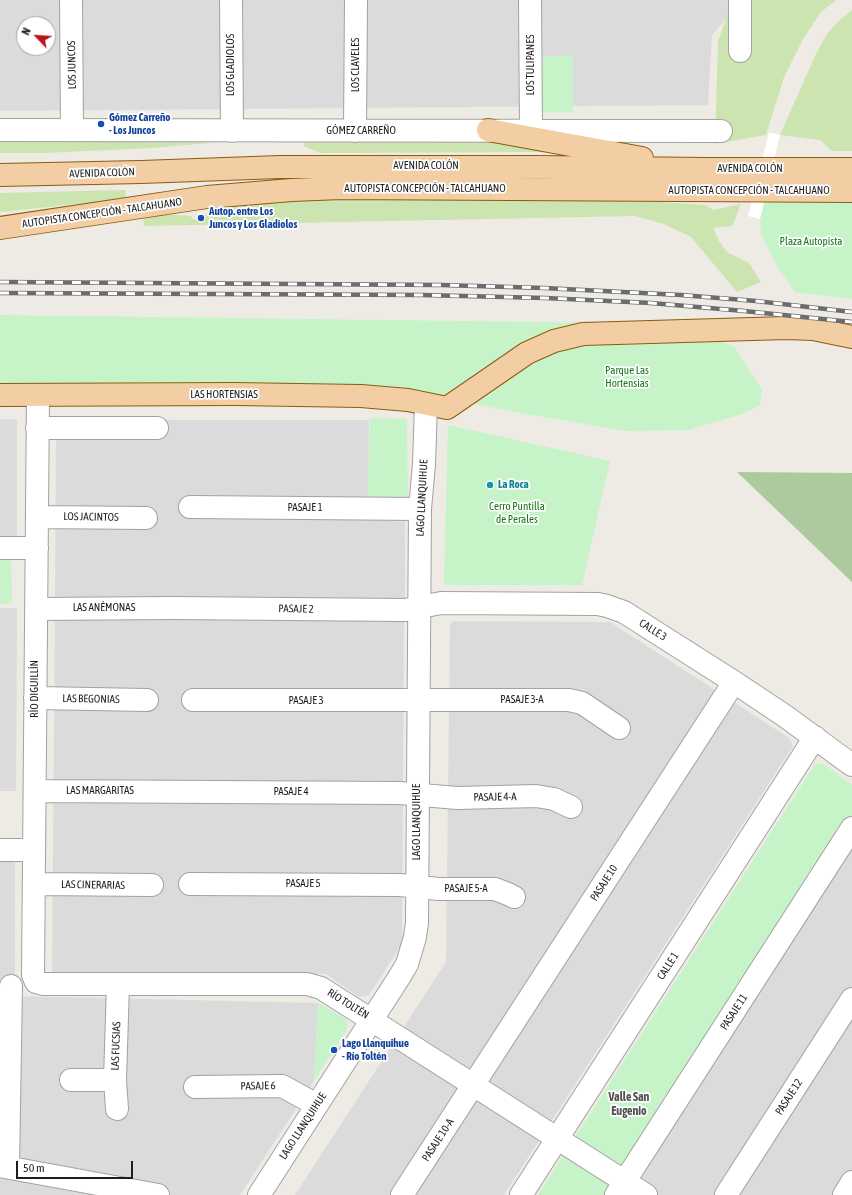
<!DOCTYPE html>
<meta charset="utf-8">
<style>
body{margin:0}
#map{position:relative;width:852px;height:1195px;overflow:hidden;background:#eeebe5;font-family:"Asap Condensed",sans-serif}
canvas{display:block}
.north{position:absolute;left:16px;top:16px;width:40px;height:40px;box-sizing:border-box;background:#fff;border:1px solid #a5a5a5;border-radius:50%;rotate:295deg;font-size:11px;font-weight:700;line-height:16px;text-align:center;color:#1e1e1e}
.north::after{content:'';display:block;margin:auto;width:14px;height:18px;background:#ba121a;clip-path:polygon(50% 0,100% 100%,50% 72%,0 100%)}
.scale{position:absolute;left:16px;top:1161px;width:117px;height:18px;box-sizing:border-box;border:2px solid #1e1e1e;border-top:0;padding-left:5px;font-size:12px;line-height:14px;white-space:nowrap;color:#1e1e1e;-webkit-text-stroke:3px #fff;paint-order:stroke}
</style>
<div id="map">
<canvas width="852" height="1195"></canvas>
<div class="north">N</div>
<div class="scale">50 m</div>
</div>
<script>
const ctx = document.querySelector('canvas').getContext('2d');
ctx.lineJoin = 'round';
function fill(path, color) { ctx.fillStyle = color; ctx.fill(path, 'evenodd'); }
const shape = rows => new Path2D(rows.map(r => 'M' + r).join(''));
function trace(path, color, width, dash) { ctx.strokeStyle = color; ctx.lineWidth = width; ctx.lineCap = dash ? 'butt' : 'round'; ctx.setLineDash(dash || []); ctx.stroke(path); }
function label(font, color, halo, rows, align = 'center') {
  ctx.font = font + ' "Asap Condensed",sans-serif'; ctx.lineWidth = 3.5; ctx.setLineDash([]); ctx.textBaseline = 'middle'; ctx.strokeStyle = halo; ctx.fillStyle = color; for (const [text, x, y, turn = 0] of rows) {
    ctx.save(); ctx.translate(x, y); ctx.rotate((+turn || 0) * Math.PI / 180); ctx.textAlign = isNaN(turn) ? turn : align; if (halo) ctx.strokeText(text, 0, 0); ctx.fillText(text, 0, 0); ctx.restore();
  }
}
const residential = shape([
 [0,0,743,0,712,35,708,105,0,111],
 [24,24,48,24,48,48,24,48],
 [0,419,17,419,17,542,0,542],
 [166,420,369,420,368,520,405,519,405,605,55,603,56,436,165,437],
 [0,608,17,608,16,791,0,791],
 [55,618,404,620,402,944,369,995,359,997,326,974,52,974],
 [453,621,610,622,789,738,793,746,504,1195,295,1195,446,962,450,624],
 [852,848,852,1195,628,1195],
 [0,858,15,858,15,996,318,1003,314,1081,240,1195,0,1195]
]);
const grass = shape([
 [737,0,836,0,821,12,803,39,784,77,766,135,715,144,718,41,730,8],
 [852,10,852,151,832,151,820,140,780,135,815,56,827,34,840,20],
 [304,137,466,137,576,151,533,152,320,153,304,146],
 [0,138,206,138,209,143,153,148,44,153,0,153],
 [126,190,125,199,0,212,0,193],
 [363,198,632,200,706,205,713,210,741,204,732,226,713,228,719,241,727,252,749,263,761,282,737,292,691,237,664,224,635,216,144,226,143,215,164,214,191,216,192,219,203,220,203,215,217,213,241,203]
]);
const forest = shape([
 [737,472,852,473,852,582]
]);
const park = shape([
 [539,56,573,56,573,112,539,112],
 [765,200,852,200,852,299,795,292,780,271,761,234,760,219],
 [0,315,619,323,680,330,734,346,762,390,760,405,742,414,688,430,625,431,526,414,386,387,321,385,37,386,0,383],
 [370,418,407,419,408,501,368,497],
 [448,425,610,461,582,585,444,585],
 [11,553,12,603,0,604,0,554],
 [822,763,852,785,852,816,608,1195,538,1195,815,764],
 [318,1003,346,1019,347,1029,314,1081]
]);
const pier = shape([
 [769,132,780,135,760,219,748,216]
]);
const minor = shape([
 [71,0,72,130],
 [231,0,232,131],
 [530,0,531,130],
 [740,0,740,51],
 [0,130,721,131],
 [355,131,356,0],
 [37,428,157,428],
 [190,507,420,509],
 [37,517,146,518],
 [0,548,37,548],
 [36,609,172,608,405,610,441,603,598,604,607,606,624,612,734,682,785,716,852,765],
 [35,698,147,700],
 [193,700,569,700,582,703,619,728],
 [35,791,399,793,457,798,536,796,554,799,571,807],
 [0,850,34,850],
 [34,884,152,885],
 [190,884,400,885,439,889,495,889,508,894,514,897],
 [36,982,43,984,307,984,321,988,646,1195],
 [36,982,33,975,38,395],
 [71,1080,115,1080],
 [195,1087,282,1086,317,1105],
 [117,1109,115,1080,118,984],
 [0,1166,158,1195],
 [8,1167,11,986],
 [259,1195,400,976,407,964,415,937,417,923,420,509,424,464,426,404],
 [402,1195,734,682],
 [521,1195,815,737],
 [616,1195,852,828],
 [726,1195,852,999],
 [844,1195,852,1182]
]);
const major = shape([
 [488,130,642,158],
 [0,175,141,172,280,167,538,167,705,169,852,169],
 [0,228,207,197,292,190,341,188,852,191],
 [0,395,235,394,361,396,408,400,447,408,527,353,554,341,583,334,786,328,813,329,852,337]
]);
const rail = shape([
 [0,282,441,285,544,288,681,295,756,301,852,312],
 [0,293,422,295,545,298,651,303,744,311,852,322]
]);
const markers = [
 [101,124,4,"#1a4fb4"],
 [201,218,4,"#1a4fb4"],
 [490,485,4,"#0f9aa8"],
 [334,1050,4,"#1a4fb4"]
];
const streetNames = [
 ["LOS JUNCOS",72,65,-91],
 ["LOS GLADIOLOS",231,65,-90],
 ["LOS CLAVELES",356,65,-90],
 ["LOS TULIPANES",531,65,-90],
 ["GÓMEZ CARREÑO",361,131],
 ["AVENIDA COLÓN",426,166],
 ["AVENIDA COLÓN",750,169],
 ["AVENIDA COLÓN",102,173,-2],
 ["AUTOPISTA CONCEPCIÓN - TALCAHUANO",425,189],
 ["AUTOPISTA CONCEPCIÓN - TALCAHUANO",749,191],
 ["AUTOPISTA CONCEPCIÓN - TALCAHUANO",102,213,-8],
 ["LAS HORTENSIAS",224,395],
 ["LAGO LLANQUIHUE",422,498,-87],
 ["PASAJE 1",305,508],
 ["LOS JACINTOS",91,517,1],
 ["LAS ANÉMONAS",104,608],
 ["PASAJE 2",296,609,1],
 ["CALLE 3",653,630,32],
 ["RÍO DIGUILLÍN",35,689,-90],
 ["LAS BEGONIAS",91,699,1],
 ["PASAJE 3-A",522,700],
 ["PASAJE 3",306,701],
 ["LAS MARGARITAS",100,791],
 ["PASAJE 4",291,792],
 ["PASAJE 4-A",495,797,-1],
 ["LAGO LLANQUIHUE",417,822,-90],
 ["PASAJE 10",604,883,-57],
 ["PASAJE 5",303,884],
 ["LAS CINERARIAS",93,885,1],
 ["PASAJE 5-A",466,889],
 ["CALLE 1",668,966,-57],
 ["RÍO TOLTÉN",348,1004,32],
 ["PASAJE 11",734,1012,-57],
 ["LAS FUCSIAS",116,1046,-88],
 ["PASAJE 6",258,1086,-1],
 ["PASAJE 12",789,1097,-57],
 ["LAGO LLANQUIHUE",303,1126,-57],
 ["PASAJE 10-A",438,1140,-57]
];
const transitNames = [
 ["Gómez Carreño",109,118],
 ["- Los Juncos",109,131],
 ["Autop. entre Los",209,212],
 ["Juncos y Los Gladiolos",209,225],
 ["Lago Llanquihue",342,1044],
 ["- Río Toltén",342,1057]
];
const parkNames = [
 ["Plaza Autopista",811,242],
 ["Parque Las",627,371],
 ["Hortensias",627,384],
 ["Cerro Puntilla",517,507],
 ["de Perales",517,520]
];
const cultureNames = [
 ["La Roca",498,485]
];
const neighbourhoodNames = [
 ["Valle San",629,1097],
 ["Eugenio",629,1111]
];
fill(residential, '#dcdbdb');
fill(grass, '#cce4b0');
fill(forest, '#adca9e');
fill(park, '#c6f4c8');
fill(pier, '#fff');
trace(minor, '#a2a2a2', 24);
trace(major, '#8b5c0e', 24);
trace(minor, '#fff', 22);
trace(major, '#f3cea5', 22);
trace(rail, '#6c6c6c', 4.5);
trace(rail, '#fff', 3, [9]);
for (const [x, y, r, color] of markers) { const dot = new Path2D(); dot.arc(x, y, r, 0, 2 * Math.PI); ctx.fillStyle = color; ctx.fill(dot); trace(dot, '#fff', 1.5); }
label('11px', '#1e1e1e', '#fff', streetNames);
label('bold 11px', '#164399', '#fff', transitNames, 'left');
label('11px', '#167319', '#fff', parkNames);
label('bold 11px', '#0d838f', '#fff', cultureNames, 'left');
label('bold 12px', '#515151', '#fff', neighbourhoodNames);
</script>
